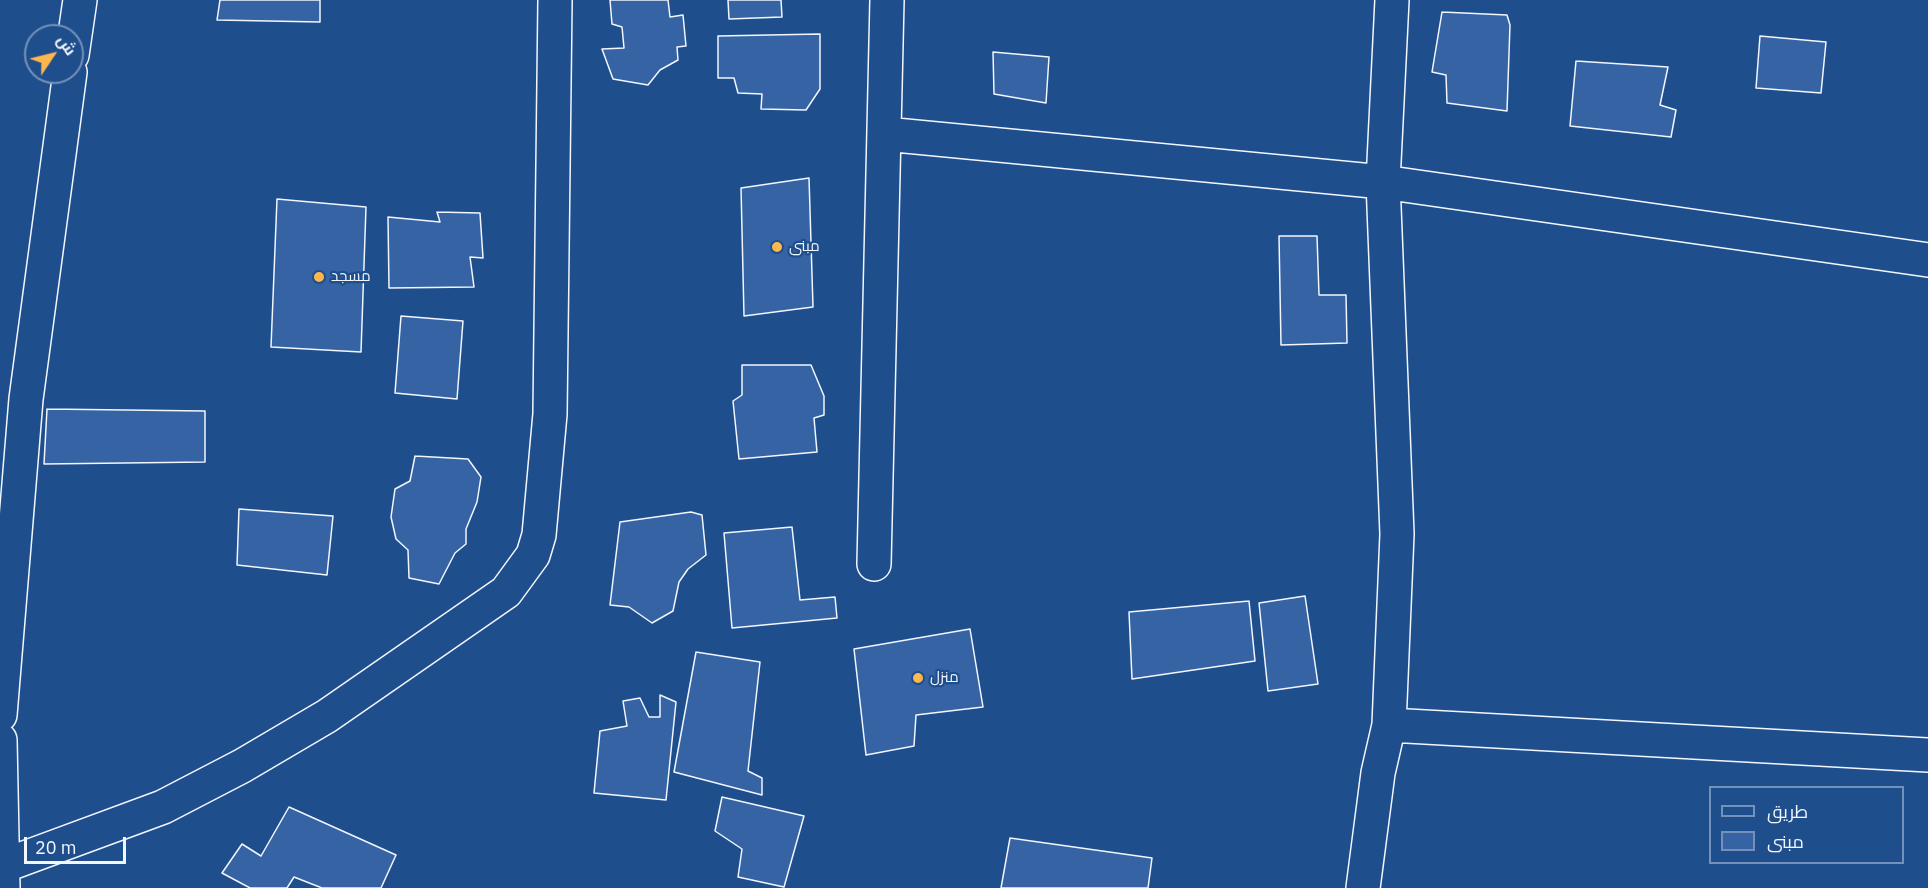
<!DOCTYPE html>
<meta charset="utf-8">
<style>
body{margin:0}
#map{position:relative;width:1928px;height:888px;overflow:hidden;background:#1f4e8c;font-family:"IBM Plex Sans",Cairo,sans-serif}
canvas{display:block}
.legend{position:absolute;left:1709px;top:786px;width:195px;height:78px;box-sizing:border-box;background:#1f4e8c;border:2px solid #7391ba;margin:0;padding:8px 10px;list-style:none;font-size:18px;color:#f2f6ff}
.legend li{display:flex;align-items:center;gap:12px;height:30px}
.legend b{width:30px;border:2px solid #7391ba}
.north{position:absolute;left:24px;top:24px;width:60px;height:60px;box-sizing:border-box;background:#1f4e8c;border:2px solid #7391ba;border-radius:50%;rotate:55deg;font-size:16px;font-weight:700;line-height:24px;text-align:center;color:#f2f6ff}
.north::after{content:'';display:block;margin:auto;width:21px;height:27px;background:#ffb74d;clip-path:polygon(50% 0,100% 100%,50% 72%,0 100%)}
.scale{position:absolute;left:24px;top:837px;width:102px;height:27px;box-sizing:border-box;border:3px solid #f2f6ff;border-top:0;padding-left:8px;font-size:18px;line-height:21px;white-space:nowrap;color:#f2f6ff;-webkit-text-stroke:4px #1f4e8c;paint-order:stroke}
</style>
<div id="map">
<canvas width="1928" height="888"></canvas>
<ul class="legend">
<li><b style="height:8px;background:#1f4e8c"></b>طريق</li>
<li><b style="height:16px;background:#3563a3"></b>مبنى</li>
</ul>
<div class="north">ش</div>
<div class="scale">20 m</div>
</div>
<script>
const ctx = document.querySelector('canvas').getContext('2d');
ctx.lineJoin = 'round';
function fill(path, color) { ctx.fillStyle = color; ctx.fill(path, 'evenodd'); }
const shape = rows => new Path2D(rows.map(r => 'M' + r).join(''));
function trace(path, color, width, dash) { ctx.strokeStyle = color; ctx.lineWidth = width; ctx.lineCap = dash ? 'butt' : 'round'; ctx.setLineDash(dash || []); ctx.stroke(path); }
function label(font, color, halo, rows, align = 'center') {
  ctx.font = font + ' "IBM Plex Sans",Cairo,sans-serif'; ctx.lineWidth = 4.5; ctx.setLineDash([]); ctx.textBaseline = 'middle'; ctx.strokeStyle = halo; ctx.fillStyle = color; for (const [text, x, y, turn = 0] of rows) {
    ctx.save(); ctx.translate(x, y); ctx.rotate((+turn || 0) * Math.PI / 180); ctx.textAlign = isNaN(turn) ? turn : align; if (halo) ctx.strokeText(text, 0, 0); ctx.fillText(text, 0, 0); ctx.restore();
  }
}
const building = shape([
 [220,0,320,0,320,22,217,20,220,0],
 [610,0,668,0,670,17,683,15,686,46,677,47,678,60,660,70,648,85,613,79,602,49,624,48,622,27,612,24,610,0],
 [728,0,781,0,782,17,729,19,728,0],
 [1442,12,1507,15,1510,25,1507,111,1447,103,1446,75,1432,72,1442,12],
 [820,34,820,89,806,110,761,109,762,94,738,93,734,78,718,78,718,36,820,34],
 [1760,36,1826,42,1821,93,1756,88,1760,36],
 [993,52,1049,57,1046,103,994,94,993,52],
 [1576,61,1668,67,1660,105,1676,110,1671,137,1570,126,1576,61],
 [809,178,813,307,744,316,741,188,809,178],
 [277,199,366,207,361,352,271,347,277,199],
 [437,212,480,213,483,258,470,257,474,287,389,288,388,217,440,222,437,212],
 [1279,236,1317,236,1319,295,1346,295,1347,343,1281,345,1279,236],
 [401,316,463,321,457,399,395,393,401,316],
 [742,365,811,365,824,396,824,415,814,418,817,452,739,459,733,401,742,395,742,365],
 [47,409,205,411,205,462,44,464,47,409],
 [415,456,468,459,481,477,477,502,466,529,466,544,455,553,439,584,409,578,408,550,396,539,391,517,395,489,410,481,415,456],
 [239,509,333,516,327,575,237,565,239,509],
 [691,512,702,515,706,555,688,569,679,582,673,611,652,623,629,607,610,605,620,522,691,512],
 [792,527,800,600,835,597,837,618,732,628,724,533,792,527],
 [1305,596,1318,684,1268,691,1259,603,1305,596],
 [1249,601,1255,661,1132,679,1129,612,1249,601],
 [970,629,983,707,916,715,914,746,866,755,854,649,970,629],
 [696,652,760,662,748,771,762,778,762,795,674,772,696,652],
 [660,695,676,702,666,800,594,793,600,731,627,726,623,701,640,698,649,717,660,717,660,695],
 [722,797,804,816,784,887,738,877,742,849,715,831,722,797],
 [289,807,396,855,381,888,322,888,294,877,287,888,250,888,222,873,242,844,261,856,289,807],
 [1010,838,1152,858,1148,888,1001,888,1010,838]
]);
const minor = shape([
 [72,55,80,0],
 [885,134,1383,182,1928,260],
 [874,564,887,0],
 [0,715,26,399,70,72],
 [1389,725,1928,755],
 [0,740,3,888],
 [3,866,163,807,242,766,327,716,506,592,533,555,539,535,550,414,555,0],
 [1363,888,1378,773,1389,725,1397,534,1383,182,1392,0]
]);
const markers = [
 [777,247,6,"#ffb74d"],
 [319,277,6,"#ffb74d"],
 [918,678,6,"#ffb74d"]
];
const poiNames = [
 ["مبنى",789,247],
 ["مسجد",331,277],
 ["منزل",930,678]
];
fill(building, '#3563a3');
trace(building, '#f2f6ff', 1.5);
trace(minor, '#f2f6ff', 36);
trace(minor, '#1f4e8c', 33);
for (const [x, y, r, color] of markers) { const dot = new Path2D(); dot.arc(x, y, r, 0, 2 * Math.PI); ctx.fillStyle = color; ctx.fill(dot); trace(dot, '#1f4e8c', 2); }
label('15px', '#f2f6ff', '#1f4e8c', poiNames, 'left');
</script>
